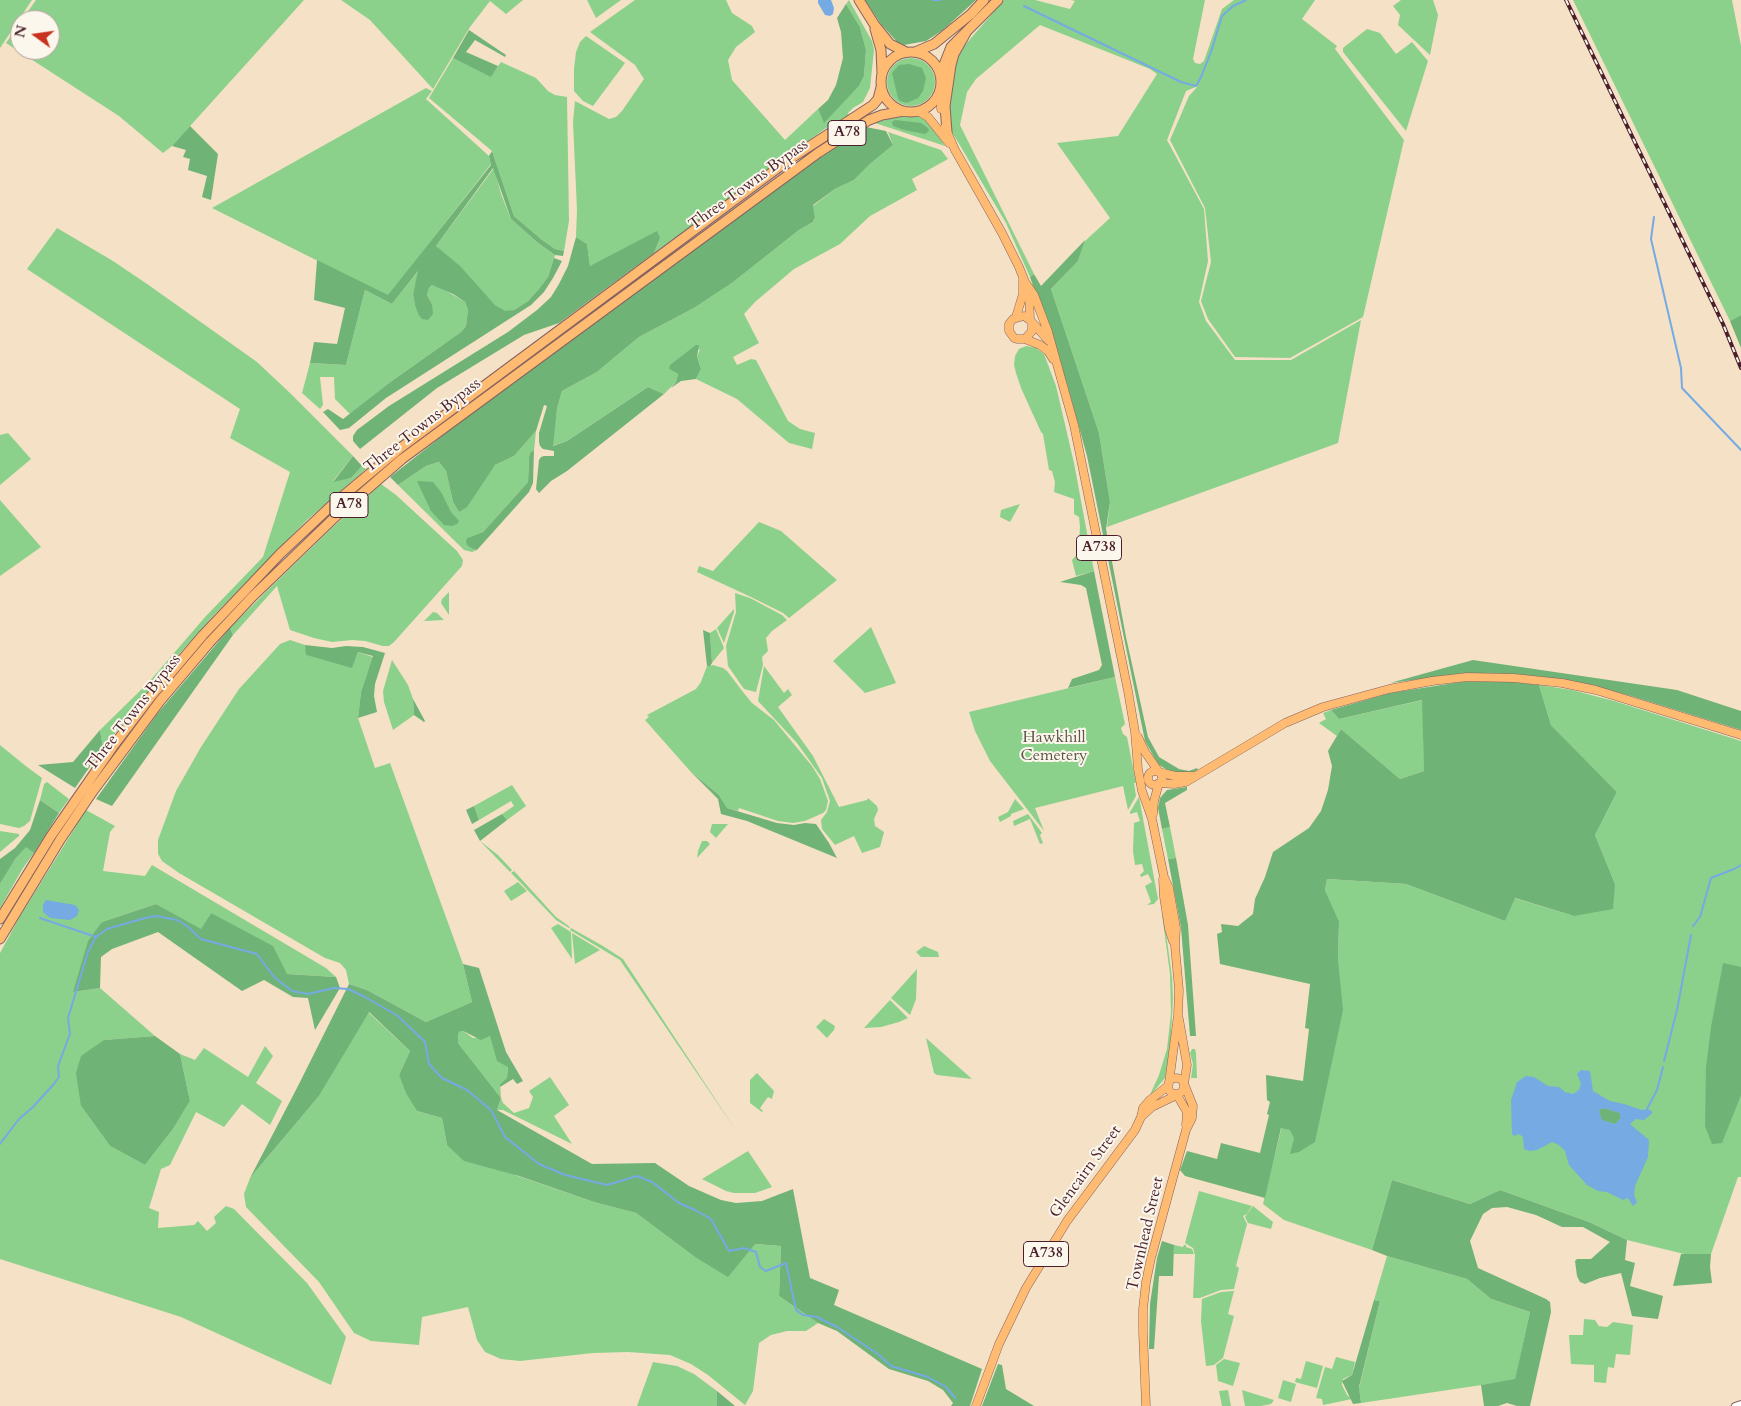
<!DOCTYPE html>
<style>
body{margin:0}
#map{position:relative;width:1741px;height:1406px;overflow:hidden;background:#f5e1c5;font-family:Cardo,serif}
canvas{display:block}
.north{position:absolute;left:10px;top:10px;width:50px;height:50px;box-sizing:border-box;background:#fbf7ec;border:1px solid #b4a19f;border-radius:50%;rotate:284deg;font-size:14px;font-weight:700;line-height:20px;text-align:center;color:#4a1f2b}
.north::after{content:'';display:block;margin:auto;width:18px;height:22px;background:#c8321e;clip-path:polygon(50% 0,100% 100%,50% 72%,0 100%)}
</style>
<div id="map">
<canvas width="1741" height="1406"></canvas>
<div class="north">N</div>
</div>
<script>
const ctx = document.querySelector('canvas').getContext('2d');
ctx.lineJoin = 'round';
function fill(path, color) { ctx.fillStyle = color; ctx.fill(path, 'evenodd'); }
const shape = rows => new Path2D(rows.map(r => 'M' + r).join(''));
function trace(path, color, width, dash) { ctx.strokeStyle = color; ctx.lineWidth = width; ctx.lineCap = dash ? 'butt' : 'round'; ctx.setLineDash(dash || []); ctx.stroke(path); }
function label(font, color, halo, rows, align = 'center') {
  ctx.font = font + ' Cardo,serif'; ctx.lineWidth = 4; ctx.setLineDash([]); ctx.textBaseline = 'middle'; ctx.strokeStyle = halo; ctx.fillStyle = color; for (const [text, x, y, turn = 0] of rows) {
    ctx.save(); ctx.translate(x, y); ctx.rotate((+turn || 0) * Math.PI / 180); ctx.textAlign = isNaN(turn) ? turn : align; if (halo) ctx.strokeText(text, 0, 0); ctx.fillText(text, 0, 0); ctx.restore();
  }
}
const green = shape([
 [0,0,32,0,0,48],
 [36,0,304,0,172,146,163,153,119,116,6,43,20,23,20,50,50,50,50,20,22,20],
 [341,0,523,0,506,14,490,1,470,27,433,89,370,20],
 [587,0,621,0,596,18],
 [635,0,726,0,732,13,752,26,755,32,736,47,728,60,732,80,785,140,818,109,824,122,859,86,864,76,866,50,860,27,846,4,849,0,872,41,874,50,870,88,863,102,853,108,848,113,849,115,826,128,654,253,660,238,590,266,587,244,576,237,577,210,573,122,575,101,609,119,616,117,622,111,644,79,635,65,590,32],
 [1004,0,1035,0,1070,9,1075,1,1071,0,1205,0,1193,59,1195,63,1200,64,1204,61,1222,9,1234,0,1315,0,1302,19,1337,46,1335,49,1404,140,1363,317,1290,358,1235,357,1208,319,1201,301,1211,262,1205,208,1170,140,1189,96,1198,86,1186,91,1167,140,1204,209,1208,261,1199,302,1206,321,1235,360,1291,360,1361,320,1338,443,1107,527,1110,502,1099,433,1051,289,1078,261,1084,242,1110,218,1057,143,1118,136,1157,74,1150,69,1040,25,976,79,967,92,960,125,1034,274,1030,277,1006,223,952,132,948,122,948,102,959,52],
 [1401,0,1433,0,1438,15,1430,55,1398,25,1400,15,1393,6],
 [1573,0,1732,0,1741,46,1741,315,1730,321],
 [1367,29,1380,33,1396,54,1412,42,1428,61,1406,131,1343,52,1343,48],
 [586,36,625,63,593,106,583,101,574,91,574,69,576,52,580,42],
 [453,58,491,76,501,62,536,78,548,91,555,95,567,97,569,221,564,251,555,249,541,239,514,216,492,151,429,98],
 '887 82a24 24 0 1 1 48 0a24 24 0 1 1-48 0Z',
 [426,88,432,91,426,99,489,156,491,164,388,296,212,208],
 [909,116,922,117,929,122,945,146,875,123,888,119],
 [888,132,941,150,948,159,912,179,917,190,870,216,840,244,794,269,755,302,744,314,759,343,733,357,737,365,751,359,756,360,788,421,800,429,815,433,812,449,789,443,737,399,696,379,701,369,697,357,700,349,669,369,678,374,676,382,664,394,648,387,567,441,552,446,557,409,562,391,597,372,639,337,694,308,732,283,799,230,813,222,815,217,813,206,835,189,854,180,870,164,893,145],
 [494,168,501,194,511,219,538,243,555,255,548,277,538,290,528,301,514,310,506,313,495,305,436,246],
 [57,228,113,261,150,286,257,362,290,393,353,456,333,481,351,478,362,466,366,469,307,520,211,618,180,653,103,748,100,730,149,682,206,616,263,557,290,472,230,438,240,409,27,269],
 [419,270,413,294,415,306,418,314,432,304,427,295,429,288,432,285,438,286,465,302,468,310,466,326,461,332,389,383,350,414,335,399,334,377,320,377,323,405,320,409,302,393,310,363,346,365,365,290,392,304],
 [1026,346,1036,348,1044,354,1056,386,1074,463,1094,571,1076,576,1072,560,1080,551,1077,547,1079,544,1080,527,1079,517,1074,514,1074,499,1054,492,1055,482,1052,471,1049,470,1043,434,1041,432,1021,388,1016,373,1014,365,1015,356,1019,349],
 [536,431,534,450,530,453,529,457,528,482,483,532,467,538,473,549,477,550,472,552,464,550,398,485,426,466,439,462,446,471,453,502,459,512,495,465,514,456],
 [8,433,31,459,0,485,0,435],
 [381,484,396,495,457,551,463,560,462,566,394,642,389,646,383,646,365,641,352,640,332,642,314,638,290,630,277,586,233,635,230,628,275,583,334,526],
 [0,500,41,547,0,576],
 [1020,504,1010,522,1000,517,1001,510],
 [759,522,781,531,837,580,789,618,783,613,751,597,697,572,699,566,713,571],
 [449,592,449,615,441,603,442,599],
 [735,593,750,598,782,615,787,620,772,631,766,638,768,651,762,657,763,665,756,692,744,689,728,666,726,646,736,612],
 [734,609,734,612,724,643,717,628],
 [433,612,437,613,444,620,424,621],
 [871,627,896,683,865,693,833,661],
 [716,629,724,648,712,663,710,633],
 [290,640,305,645,307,655,352,667,358,652,373,657,361,692,358,718,375,768,390,763,463,964,472,1002,426,1022,367,990,349,984,346,970,340,963,325,958,179,873,162,861,158,854,158,840,176,791,201,747,239,689,280,644],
 [392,660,408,685,413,699,414,715,393,730,384,702,383,691],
 [713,665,723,668,727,671,743,692,752,703,774,720,812,766,820,779,828,801,826,810,823,813,805,821,793,823,778,821,739,808,738,811,727,808,719,795,690,771,645,720,649,717,647,715,696,689,701,682,707,666],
 [764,666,784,693,788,689,792,695,778,707,813,756,839,807,867,800,868,798,877,806,878,810,874,819,875,826,884,832,880,847,862,853,854,836,835,845,822,829,821,820,827,812,830,801,822,778,797,743,758,701],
 [1115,677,1125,724,1121,728,1123,734,1127,737,1136,783,1134,783,1136,796,1128,810,1123,786,1035,808,1044,831,990,761,975,731,969,712],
 [1539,685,1572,690,1614,701,1741,741,1741,1177,1738,1177,1711,1254,1684,1254,1627,1240,1589,1222,1500,1190,1470,1204,1392,1180,1372,1250,1284,1220,1263,1204,1292,1084,1325,1091,1338,960,1339,921,1325,890,1327,879,1406,884,1505,921,1514,898,1574,916,1615,884,1595,835,1617,792,1551,725],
 [1423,700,1424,771,1400,779,1341,729,1337,736,1319,723,1326,719,1323,713,1331,710,1339,719],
 [0,745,27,767,42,778,30,821,24,826,19,828,0,824],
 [47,782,69,799,59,813,40,800,44,784],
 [512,785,526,806,507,820,502,814,514,806,511,801,479,820,474,806],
 [1139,797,1158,899,1154,904,1147,905,1151,902,1145,886,1152,882,1148,874,1141,877,1140,875,1144,871,1142,864,1135,865,1133,851,1134,823,1140,821,1137,812,1130,814,1130,812],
 [1015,799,1024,809,1011,814,1011,816,1000,822,998,817,1008,812],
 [86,810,115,826,110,832,103,871,145,876,152,865,326,968,336,977,287,974,211,913,201,930,156,904,102,922,73,992,100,988,155,1036,104,1040,81,1106,110,1146,145,1165,173,1129,190,1101,180,1054,195,1060,204,1048,248,1077,265,1046,273,1056,256,1083,282,1101,270,1125,242,1104,224,1127,196,1112,170,1165,161,1169,149,1208,159,1212,158,1228,194,1225,198,1221,207,1231,216,1223,214,1217,226,1206,234,1209,307,1283,346,1337,331,1385,181,1317,0,1259,0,953,19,918],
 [1028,814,1042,833,1040,835,1043,843,1040,844,1030,819,1014,826,1013,821],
 [712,824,728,824,716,838,710,832],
 [1170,827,1176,858,1168,859,1162,829],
 [0,831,19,834,19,836,0,852],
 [480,841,498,855,512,870,510,872],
 [702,841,707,841,710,844,697,858,698,851],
 [26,846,34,853,23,868,0,908,0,884,16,858],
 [514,871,556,917,570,927,569,928,556,920,519,881,511,873],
 [518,882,527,891,511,901,504,891],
 [1162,914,1164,918,1172,977,1173,998,1170,1056,1165,1078,1149,1097,1159,1075,1167,1049,1171,1013,1170,974],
 [558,924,571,932,572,959,551,928],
 [571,928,603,946,623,959,735,1129,620,960,570,930],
 [572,933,600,950,575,964],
 [924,946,938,952,939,957,921,957,916,952],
 [917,969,916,999,910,1015,891,998],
 [890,1000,908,1018,899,1022,881,1027,864,1028],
 [368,1012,410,1051,399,1075,417,1111,442,1118,447,1145,515,1175,594,1202,636,1213,695,1257,755,1244,781,1246,779,1296,818,1323,806,1331,787,1331,771,1335,759,1343,753,1391,745,1405,708,1375,691,1364,670,1355,628,1352,593,1353,520,1361,501,1359,485,1352,477,1340,468,1307,422,1317,419,1345,371,1341,354,1333,319,1282,246,1207,244,1194,250,1178,319,1096],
 [824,1019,835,1026,834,1030,827,1038,816,1027],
 [463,1031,473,1038,490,1036,508,1066,507,1078,500,1084,501,1098,503,1103,514,1113,529,1108,533,1097,529,1091,550,1077,569,1105,554,1116,572,1144,503,1110,497,1110,501,1098,458,1043,458,1036,459,1032],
 [926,1038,972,1079,937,1075,934,1073],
 [1192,1049,1195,1049,1196,1053,1197,1078,1191,1078,1193,1064,1190,1053],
 [757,1073,774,1091,772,1099,768,1097,760,1108,763,1111,762,1112,750,1103,750,1080],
 [748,1151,772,1187,755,1193,734,1193,726,1191,702,1179],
 [1199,1191,1252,1206,1247,1214,1243,1216,1247,1224,1236,1266,1239,1268,1234,1289,1221,1290,1200,1298,1193,1298,1195,1255,1193,1248,1185,1243],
 [1253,1206,1273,1222,1271,1229,1248,1223,1245,1217],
 [1174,1245,1183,1247,1184,1245,1186,1245,1186,1247,1192,1249,1194,1254,1174,1254],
 [1387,1256,1467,1279,1491,1299,1530,1312,1515,1380,1361,1403,1359,1388,1380,1301,1374,1300],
 [1234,1291,1228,1314,1234,1316,1223,1358,1214,1365,1206,1366,1201,1321,1202,1299,1221,1292],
 [1584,1319,1595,1320,1599,1326,1607,1327,1613,1322,1633,1325,1630,1355,1616,1354,1614,1368,1608,1367,1606,1383,1594,1382,1594,1365,1571,1364,1569,1335,1583,1335],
 [1336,1357,1355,1362,1352,1375,1343,1379,1342,1385,1347,1395,1352,1399,1323,1405,1322,1399,1316,1398,1325,1367,1332,1369],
 [1224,1359,1240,1363,1233,1386,1218,1381,1216,1365],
 [1306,1361,1323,1366,1317,1388,1295,1382,1296,1378,1301,1379],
 [653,1362,677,1366,694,1374,717,1391,717,1406,637,1406],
 [1283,1380,1296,1384,1291,1402,1278,1398],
 [1228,1390,1231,1406,1222,1406,1219,1391],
 [1242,1390,1274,1400,1271,1404,1261,1406,1245,1406]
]);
const forest = shape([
 [865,0,976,0,943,30,926,41,904,45,898,43,881,24],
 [846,4,860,27,866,50,864,76,859,86,824,123,818,109,828,100,836,85,843,58,841,32,837,18],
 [469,30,506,55,505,57,475,40,466,52,498,66,491,77,453,58],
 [909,64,922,68,926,78,923,91,918,98,907,103,900,101,898,98,892,73,899,65],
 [895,120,921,123,928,128,929,131,925,134,904,130,893,126,892,122],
 [190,126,218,154,211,200,202,197,207,176,188,170,190,159,183,157,186,150,172,146],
 [866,127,886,131,893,145,870,164,854,180,835,189,813,205,815,217,813,222,799,230,732,283,694,308,639,337,597,372,562,391,557,409,553,446,567,441,648,387,664,394,567,471,551,481,539,493,536,489,539,460,541,457,544,456,554,456,554,451,543,449,540,446,539,442,539,433,547,406,544,405,536,431,514,456,495,465,467,507,459,512,453,502,446,471,439,462,426,466,398,485,390,477,460,422,787,182,853,134],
 [492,151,514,216,541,239,555,249,564,251,563,256,555,255,538,243,511,219,493,168,436,246,460,266,495,305,505,311,514,310,528,301,538,290,548,277,554,258,562,261,553,278,544,292,531,305,386,398,349,428,340,430,323,412,328,409,343,419,389,383,461,332,466,326,468,310,465,302,453,294,432,285,429,288,427,295,432,304,433,314,428,320,422,319,418,314,415,306,413,294,418,271,392,304,365,290,346,365,310,363,314,342,337,344,345,308,314,300,317,260,388,295,491,165,489,156],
 [657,231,660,238,654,253,559,323,524,335,437,388,360,449,353,441,353,436,357,430,389,406,508,332,537,310,551,297,559,284,568,266,576,237,587,244,590,266],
 [1085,240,1078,261,1051,289,1099,433,1110,502,1106,529,1126,637,1148,737,1159,757,1179,769,1189,771,1197,768,1198,770,1191,773,1179,774,1167,770,1158,764,1145,741,1087,456,1067,384,1030,277,1034,274,1041,286],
 [1741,315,1741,348,1730,321],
 [696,345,699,345,697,357,701,369,696,379,681,381,671,388,676,382,678,374,669,369,670,365],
 [534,450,533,483,529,492,477,550,473,549,467,545,466,541,467,538,483,532,528,482,529,457,530,453],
 [353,456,362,466,351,478,333,482],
 [417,481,433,482,441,492,451,512,459,521,457,524,452,526,444,525,431,511],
 [1094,571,1115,677,1068,688,1072,679,1099,670,1102,665,1086,588,1081,585,1060,582],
 [230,628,233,635,112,806,96,799,157,714],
 [703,630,710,633,712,663,710,666,707,666],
 [305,645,332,648,346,646,363,647,385,653,375,684,374,696,377,712,358,718,361,692,373,656,358,652,352,668,306,655],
 [1473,660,1677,690,1741,711,1741,730,1631,696,1593,686,1555,679,1513,675,1467,673,1390,683],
 [1467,681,1514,682,1539,685,1551,725,1617,792,1595,835,1615,884,1613,909,1574,916,1515,898,1505,921,1406,884,1327,879,1325,890,1339,921,1338,960,1343,1010,1315,1142,1299,1152,1290,1154,1294,1138,1290,1130,1281,1128,1265,1198,1185,1176,1180,1170,1187,1151,1217,1159,1221,1143,1260,1153,1269,1115,1267,1114,1270,1102,1267,1100,1266,1075,1303,1081,1309,1029,1305,1028,1310,984,1220,964,1217,934,1222,932,1221,924,1238,926,1253,914,1255,899,1265,877,1273,852,1309,828,1321,811,1328,790,1332,766,1328,751,1341,729,1400,779,1424,771,1422,700,1339,719,1331,710,1390,693],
 [413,699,425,721,424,722,414,715],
 [100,730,103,748,75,788,38,765,73,762],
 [690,771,719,795,727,808,777,823,794,825,805,823,816,824,829,843,837,858,747,821,721,814,718,799],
 [1187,787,1187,790,1165,803,1170,827,1162,829,1158,808,1160,798,1167,790],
 [40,800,59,813,34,853,26,847,16,858,0,884,0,859,15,848,30,830],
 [474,806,479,820,472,824,466,810],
 [502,814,507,820,480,841,474,830],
 [1176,858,1188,925,1196,1036,1190,1036,1181,928,1168,859],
 [156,904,201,929,211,913,273,946,287,974,336,977,340,988,315,1030,308,998,293,997,264,980,242,991,158,932,112,949,101,957,100,988,73,992,88,941,102,922],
 [1723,963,1741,967,1741,1095,1722,1143,1712,1144,1705,1126,1706,1067,1711,1027],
 [463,964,479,968,506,1052,523,1081,517,1084,513,1079,500,1087,500,1084,507,1078,508,1067,497,1061,490,1036,481,1040,463,1031,459,1032,458,1036,458,1043,501,1098,497,1110,592,1164,655,1163,689,1186,721,1200,736,1203,762,1201,793,1189,810,1278,839,1290,834,1305,982,1369,970,1406,951,1406,953,1403,943,1390,928,1381,889,1369,837,1331,818,1323,779,1296,781,1246,755,1244,728,1277,695,1257,636,1213,594,1202,519,1176,464,1161,447,1145,442,1118,417,1111,406,1093,399,1075,410,1051,369,1012,319,1096,250,1178,298,1086,349,984,367,990,426,1022,472,1002],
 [155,1036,180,1054,190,1101,173,1129,145,1165,110,1146,81,1106,76,1073,81,1056,104,1040],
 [1603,1108,1620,1113,1620,1119,1615,1124,1602,1120,1598,1114,1599,1111],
 [1392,1180,1470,1204,1500,1190,1589,1222,1627,1240,1625,1260,1635,1263,1630,1286,1663,1296,1658,1319,1632,1316,1621,1273,1600,1278,1585,1284,1580,1282,1577,1276,1575,1261,1577,1259,1591,1259,1610,1242,1583,1227,1562,1227,1536,1215,1507,1207,1492,1208,1483,1214,1470,1241,1478,1268,1546,1299,1550,1302,1551,1312,1530,1406,1517,1406,1507,1403,1498,1406,1484,1406,1481,1385,1515,1379,1530,1312,1491,1299,1467,1279,1387,1256,1372,1250],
 [1162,1241,1174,1245,1173,1276,1159,1276,1154,1349,1149,1349,1150,1304,1157,1258],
 [1681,1254,1711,1254,1710,1267,1712,1283,1673,1286],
 [1374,1300,1380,1301,1359,1387,1361,1403,1353,1404,1342,1381,1352,1375],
 [998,1364,1002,1365,1006,1389,1034,1406,982,1406],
 [717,1391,735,1406,717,1406]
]);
const water = shape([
 [818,0,831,0,834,8,833,14,830,16,825,15,818,3],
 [46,900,75,905,79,910,77,916,70,920,50,918,43,912,43,905],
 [1581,1070,1590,1071,1593,1091,1610,1101,1624,1104,1642,1110,1648,1109,1653,1112,1650,1115,1644,1120,1636,1119,1630,1124,1649,1140,1648,1157,1635,1186,1634,1195,1637,1202,1633,1206,1628,1198,1623,1200,1607,1192,1598,1191,1587,1185,1569,1165,1565,1151,1559,1145,1552,1142,1537,1150,1530,1151,1524,1149,1523,1137,1519,1134,1514,1136,1512,1134,1511,1100,1517,1082,1526,1076,1534,1077,1548,1086,1559,1087,1565,1092,1573,1094,1579,1090,1581,1083,1577,1074],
 [1603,1108,1620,1113,1620,1119,1615,1124,1602,1120,1599,1111]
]);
const stream = shape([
 [933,0,941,0],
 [1024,6,1181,82,1196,86,1201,77,1211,52,1222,16,1233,6,1246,0],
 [1654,217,1651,239,1681,368,1682,388,1741,450],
 [40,918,96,937],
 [1693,926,1700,917,1711,878,1734,869,1741,865],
 [1664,1061,1677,1010,1691,935],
 [1647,1109,1657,1090,1663,1067],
 [0,1144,19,1119,33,1107,53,1085,59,1077,58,1066,70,1034,68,1018,88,952,96,937,107,929,145,918,157,916,177,920,187,926,201,939,257,954,274,977,292,991,308,994,334,988,348,989,365,997,398,1016,425,1042,429,1064,442,1078,467,1090,491,1110,505,1137,539,1164,565,1175,607,1185,637,1176,652,1182,679,1203,695,1210,711,1219,729,1251,744,1248,756,1252,760,1267,766,1271,786,1263,796,1310,803,1315,817,1317,837,1327,878,1354,891,1366,928,1377,946,1387,955,1398]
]);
const minor = shape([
 [1735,1406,1741,1404]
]);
const major = shape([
 [941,86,941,109],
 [918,111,928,117,949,143],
 [945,127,955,150,1002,233,1019,267,1029,292,1030,320],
 [1023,279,1034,295,1048,332,1074,425,1128,691,1135,732,1138,769,1142,791,1152,819,1164,877,1169,888,1176,928,1175,946,1179,990,1178,1015,1169,1083],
 [1016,317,1023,294,1023,281],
 [1032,324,1032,331,1025,339,1017,339,1014,338,1009,331,1009,324,1013,319,1024,316,1030,320,1048,340],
 [1025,339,1040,345,1048,351,1053,359],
 [1138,737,1145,752,1159,772,1175,776,1193,776],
 '1148 778a7 7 0 1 1 14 0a7 7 0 1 1-14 0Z',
 [1153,814,1154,801,1159,783,1174,784,1186,782,1285,723,1323,707,1389,689,1432,681,1467,677,1514,678,1562,683,1596,690,1741,735],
 [1163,879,1164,897,1169,929,1173,941],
 [1179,1019,1187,1065,1184,1084],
 '1168 1086a8 8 0 1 1 16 0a8 8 0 1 1-16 0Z',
 [1141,1117,1152,1107,1177,1095,1187,1112,1186,1125],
 [976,1406,999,1344,1026,1288,1067,1221,1135,1130,1141,1117,1143,1108,1150,1100,1168,1086],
 [1146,1406,1143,1332,1143,1309,1146,1282,1151,1258,1186,1130,1192,1118,1193,1106,1185,1086]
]);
const highway = shape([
 [859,0,874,24,890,44,906,52],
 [875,29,881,50,882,73],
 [915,52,934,44,971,14,984,0],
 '881 82a30 30 0 1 1 60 0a30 30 0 1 1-60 0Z',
 [940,75,951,47,998,0],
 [947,132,945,106,951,65,954,54,967,31],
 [0,919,51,836,114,745,152,695,203,635,280,554,331,506,399,449,790,159,873,105,878,99,881,87],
 [0,939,60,840,93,791,160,701,210,642,252,597,335,517,402,459,818,153,869,120,882,115,904,111]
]);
const rail = shape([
 [1566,0,1723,324,1741,368]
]);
const shields = [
 [847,133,38],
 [349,505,38],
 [1099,548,45],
 [1046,1254,45]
];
const shieldNames = [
 ["A78",847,133],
 ["A78",349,505],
 ["A738",1099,548],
 ["A738",1046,1254]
];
const streetNames = [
 ["Three Towns Bypass",749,185,-36],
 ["Three Towns Bypass",423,426,-38],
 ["Three Towns Bypass",134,713,-52],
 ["Glencairn Street",1086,1172,-54],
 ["Townhead Street",1146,1234,-77]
];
const parkNames = [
 ["Hawkhill",1054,738],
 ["Cemetery",1054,756]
];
fill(green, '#8bd18b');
fill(forest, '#70b377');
fill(water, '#75aae2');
trace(stream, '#75aae2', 2);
trace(minor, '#866361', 8);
trace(major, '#866361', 9);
trace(highway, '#866361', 11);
trace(minor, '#fff', 6);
trace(major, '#ffbb71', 8);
trace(highway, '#ffbb71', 9);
trace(rail, '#4a1f2b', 4);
trace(rail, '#fbf7ec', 2, [5.5]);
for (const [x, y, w] of shields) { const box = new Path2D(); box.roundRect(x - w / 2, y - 12.5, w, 25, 4); ctx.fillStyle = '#fbf7ec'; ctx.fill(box); trace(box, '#4a1f2b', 1); }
label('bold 15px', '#4a1f2b', null, shieldNames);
label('16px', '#4a1f2b', '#fbf7ec', streetNames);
label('16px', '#5e5448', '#fbf7ec', parkNames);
</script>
